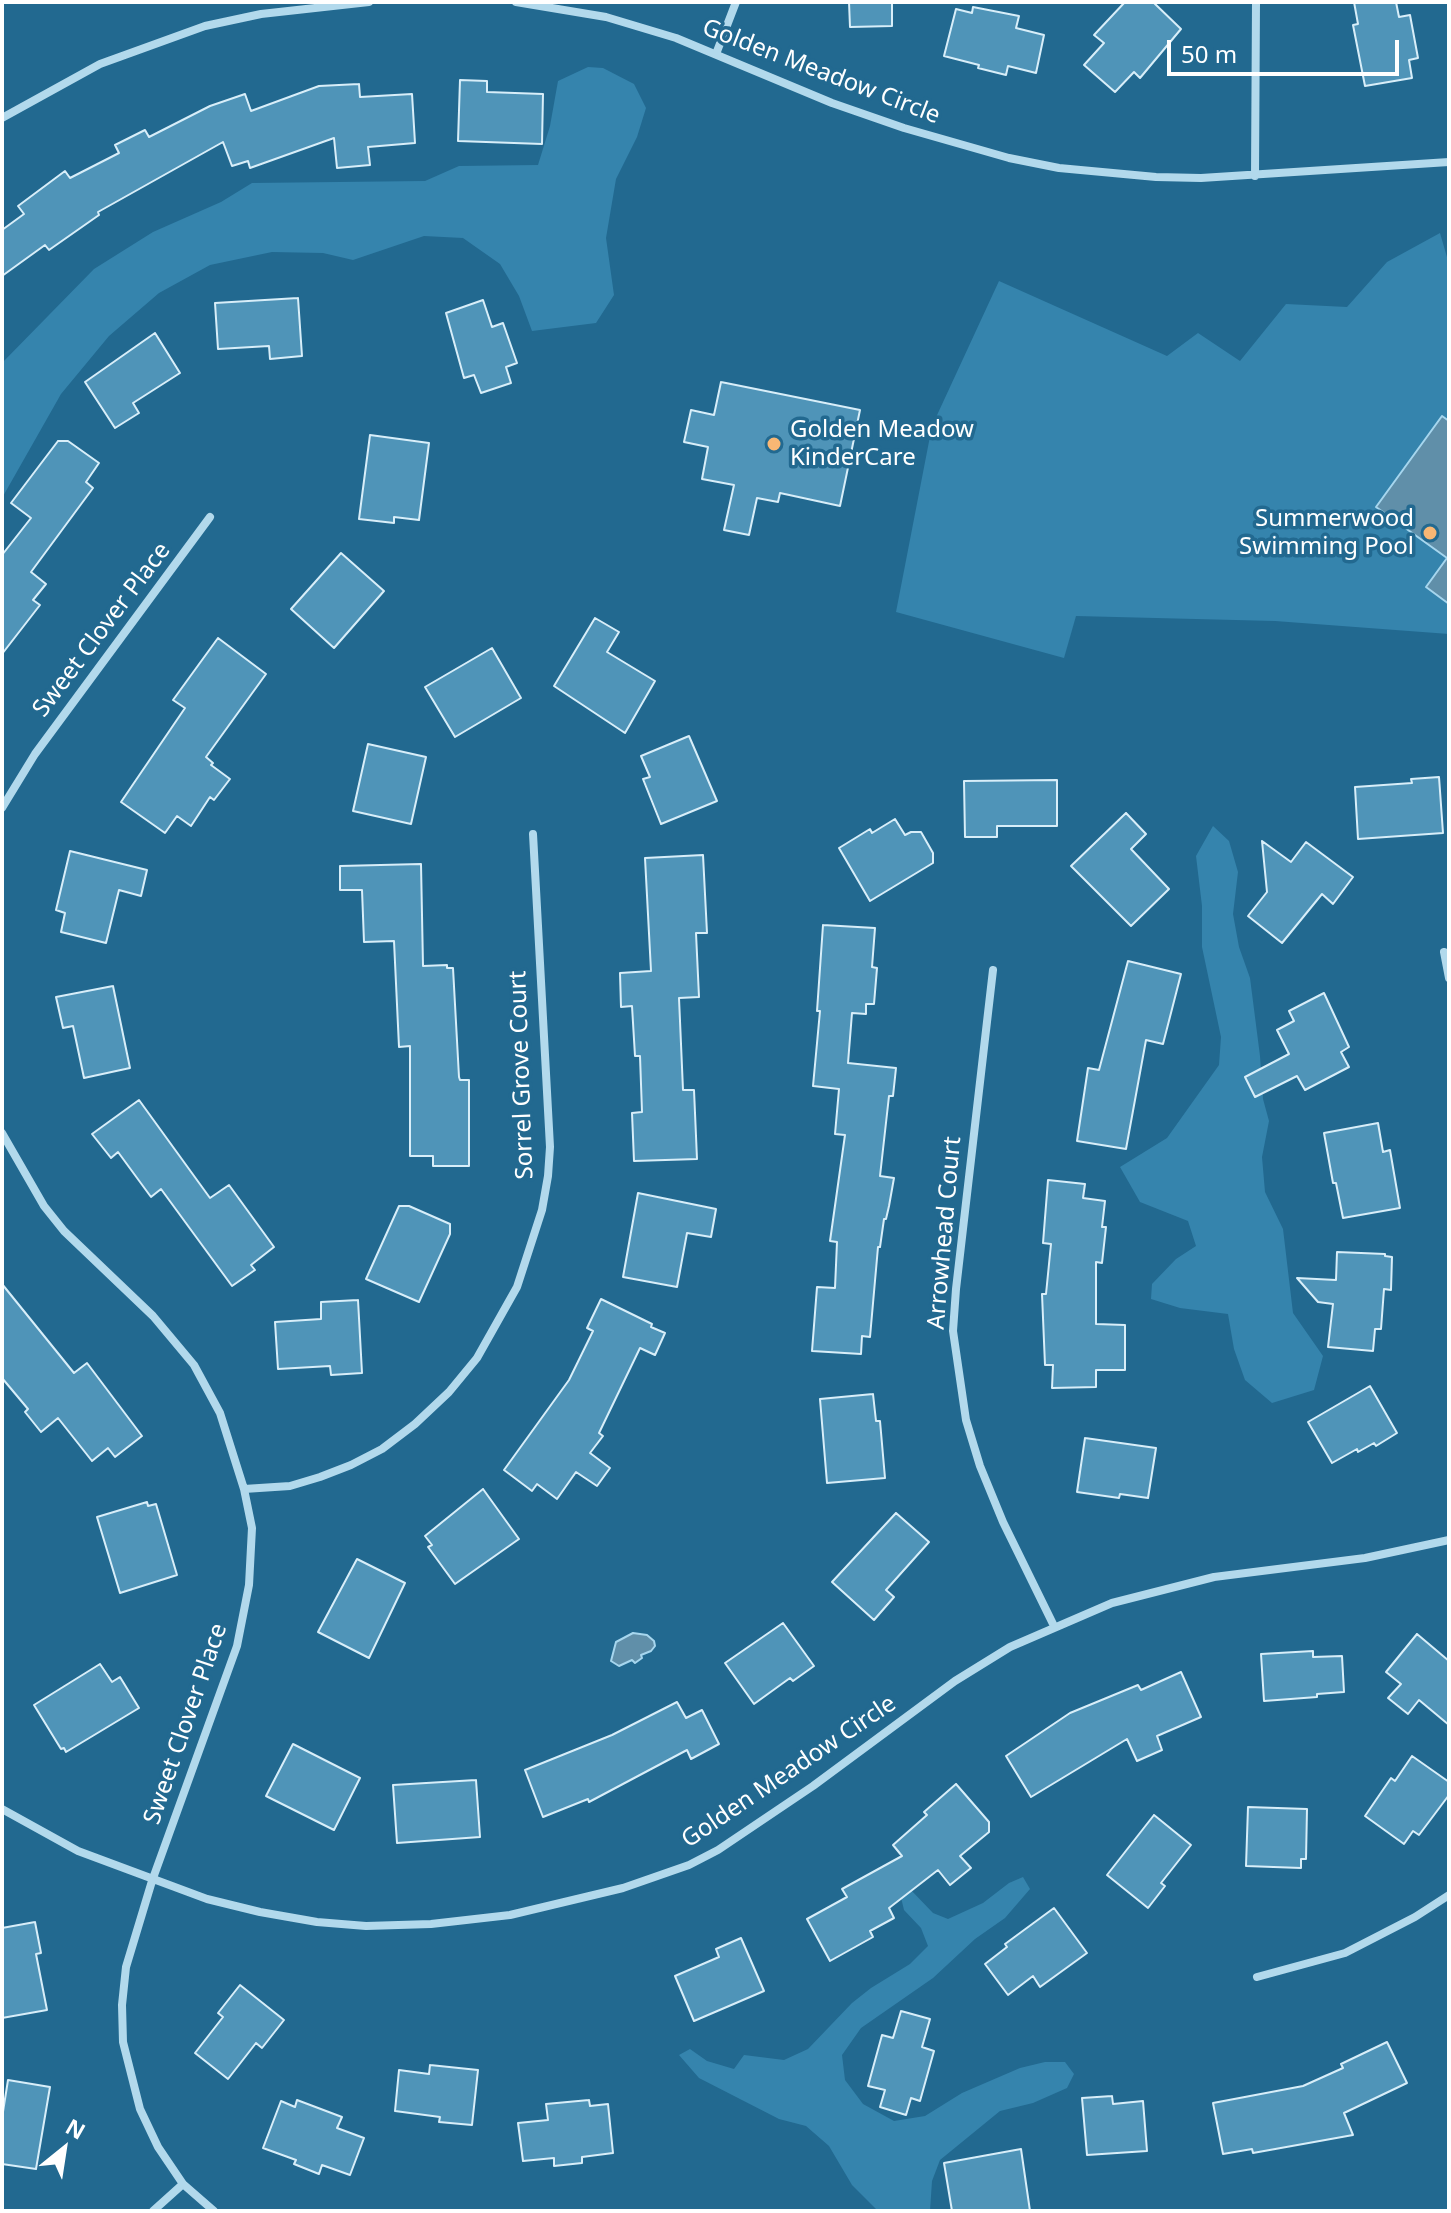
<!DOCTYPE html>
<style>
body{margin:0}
#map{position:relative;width:1451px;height:2213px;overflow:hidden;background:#226990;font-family:"Noto Sans",sans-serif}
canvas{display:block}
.frame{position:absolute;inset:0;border:4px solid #fff;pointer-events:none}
.north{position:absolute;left:24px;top:2109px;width:80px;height:80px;-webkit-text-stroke:6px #226990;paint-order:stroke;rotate:30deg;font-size:22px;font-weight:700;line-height:32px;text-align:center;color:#fff}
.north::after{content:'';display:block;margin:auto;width:28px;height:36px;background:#fff;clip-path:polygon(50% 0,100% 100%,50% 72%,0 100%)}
.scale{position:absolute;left:1167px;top:40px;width:232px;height:36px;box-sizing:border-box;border:4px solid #fff;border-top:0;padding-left:10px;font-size:24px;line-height:28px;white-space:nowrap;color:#fff;-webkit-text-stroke:6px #226990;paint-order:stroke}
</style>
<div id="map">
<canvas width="1451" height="2213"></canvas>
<div class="frame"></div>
<div class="north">N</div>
<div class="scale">50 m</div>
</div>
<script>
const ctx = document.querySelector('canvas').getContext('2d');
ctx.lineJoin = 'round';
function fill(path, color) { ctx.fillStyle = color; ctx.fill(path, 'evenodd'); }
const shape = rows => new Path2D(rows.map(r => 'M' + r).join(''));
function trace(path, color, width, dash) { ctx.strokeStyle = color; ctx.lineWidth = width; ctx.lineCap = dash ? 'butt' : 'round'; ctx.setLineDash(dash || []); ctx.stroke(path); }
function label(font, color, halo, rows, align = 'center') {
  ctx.font = font + ' "Noto Sans",sans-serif'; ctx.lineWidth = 7; ctx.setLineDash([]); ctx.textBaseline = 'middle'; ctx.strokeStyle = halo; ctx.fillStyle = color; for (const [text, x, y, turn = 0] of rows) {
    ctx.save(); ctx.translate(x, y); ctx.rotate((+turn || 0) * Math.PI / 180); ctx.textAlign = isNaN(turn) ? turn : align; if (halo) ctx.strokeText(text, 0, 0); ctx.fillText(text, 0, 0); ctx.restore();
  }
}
const green = shape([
 [588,67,603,68,634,84,646,108,637,137,616,179,606,238,614,295,596,323,532,331,519,296,500,264,463,238,424,236,353,260,323,253,272,252,210,265,159,293,109,336,61,394,2,498,2,363,94,269,153,232,221,202,252,183,425,181,459,166,538,165,550,126,558,81],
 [1440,233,1449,264,1449,634,1275,621,1076,616,1064,658,896,612,932,426,999,281,1167,356,1198,333,1240,361,1286,304,1347,307,1387,262],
 [1213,826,1229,841,1238,872,1233,914,1239,947,1250,978,1260,1056,1263,1099,1269,1121,1262,1157,1265,1192,1283,1229,1293,1313,1323,1356,1314,1390,1272,1403,1245,1380,1234,1349,1228,1314,1180,1308,1151,1299,1152,1284,1176,1259,1196,1246,1188,1221,1140,1202,1120,1167,1167,1138,1219,1065,1221,1037,1202,947,1202,906,1196,856],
 [1023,1877,1030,1889,1005,1918,975,1939,933,1978,861,2028,842,2055,845,2080,863,2104,894,2121,925,2116,962,2093,1020,2068,1045,2062,1065,2062,1074,2074,1067,2088,1033,2103,1000,2111,940,2160,932,2181,930,2211,878,2211,852,2185,829,2146,806,2126,779,2119,699,2078,679,2055,690,2049,707,2061,734,2069,744,2055,784,2060,808,2049,852,2003,871,1988,910,1964,928,1946,921,1928,904,1910,899,1889,909,1888,933,1913,948,1919,983,1903,1009,1883]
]);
const water = shape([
 [1442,416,1449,421,1449,604,1426,587,1447,558,1376,507,1442,416],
 [633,1633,647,1635,654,1641,655,1646,651,1651,641,1655,642,1658,635,1663,632,1660,619,1666,611,1661,616,1642,633,1633]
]);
const building = shape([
 [849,2,892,2,892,26,850,27,849,2],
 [1125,2,1153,2,1181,29,1140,78,1134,72,1115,92,1084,65,1104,43,1094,35,1125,2],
 [1354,2,1396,2,1399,17,1410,15,1418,58,1409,60,1412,78,1365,86,1353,25,1358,24,1354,2],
 [973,7,1019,16,1016,28,1044,35,1036,73,1008,66,1006,75,978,68,979,65,944,56,956,9,972,13,973,7],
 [460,80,487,81,487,92,543,94,542,144,458,141,460,80],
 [359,84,360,97,412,94,415,143,368,147,370,165,337,168,334,138,250,168,248,161,232,166,223,142,98,212,99,215,49,250,45,245,2,276,2,230,24,214,18,206,65,171,70,178,119,153,115,145,145,130,149,137,210,106,245,94,251,111,319,86,359,84],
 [298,298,302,356,270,359,269,346,218,349,215,303,298,298],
 [483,300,492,327,503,323,517,363,506,367,511,383,481,393,474,375,464,378,446,313,483,300],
 [155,333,180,373,133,403,139,413,115,428,85,382,155,333],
 [721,382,860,410,840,506,780,493,778,502,757,498,749,535,724,530,734,485,702,479,708,447,684,442,691,410,714,415,721,382],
 [370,435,429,443,419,520,394,517,394,523,359,519,370,435],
 [58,441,68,441,99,463,86,482,93,488,31,572,46,584,33,600,40,605,2,654,2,555,31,518,11,503,58,441],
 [341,553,384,591,334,648,291,609,341,553],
 [595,618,619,632,607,652,655,681,625,733,554,686,595,618],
 [218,638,266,674,206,757,213,763,211,765,230,779,214,800,210,797,191,826,177,816,165,833,121,802,185,708,173,700,218,638],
 [492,648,521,698,455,737,425,687,492,648],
 [689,736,717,801,661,824,643,779,650,777,641,756,689,736],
 [368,744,426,757,411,824,353,811,368,744],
 [1439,777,1443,833,1358,839,1355,787,1412,783,1411,779,1439,777],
 [1057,780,1057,826,997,826,997,837,965,837,964,781,1057,780],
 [1126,813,1146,834,1131,849,1169,889,1131,926,1071,866,1126,813],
 [895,819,905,835,911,832,921,832,933,853,933,863,870,901,839,848,870,829,872,833,895,819],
 [1262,841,1291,862,1306,842,1353,877,1333,904,1322,894,1282,943,1248,916,1267,892,1262,841],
 [70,851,147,870,141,896,119,890,106,943,61,932,65,913,56,910,70,851],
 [703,855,707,933,696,933,699,997,679,998,683,1090,694,1090,697,1159,634,1161,632,1113,642,1112,640,1056,635,1056,632,1006,621,1007,620,973,651,971,645,858,703,855],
 [421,864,423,966,447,965,447,968,453,968,459,1077,460,1080,469,1080,469,1166,433,1166,433,1156,410,1156,410,1046,399,1047,394,941,364,942,362,890,340,890,340,866,421,864],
 [823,925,875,928,872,967,877,968,874,1004,866,1004,866,1014,852,1013,848,1063,896,1068,893,1096,889,1096,880,1176,894,1178,889,1206,886,1219,884,1219,880,1247,878,1247,870,1337,862,1336,861,1354,812,1351,817,1287,835,1288,837,1242,830,1241,845,1135,835,1134,839,1089,813,1086,820,1011,817,1011,823,925],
 [1128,961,1181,974,1163,1044,1146,1040,1126,1149,1077,1141,1088,1068,1099,1070,1128,961],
 [113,986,130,1068,84,1078,73,1026,63,1028,56,997,113,986],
 [1324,993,1349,1047,1341,1052,1349,1067,1305,1090,1297,1076,1255,1097,1245,1077,1289,1054,1277,1030,1294,1021,1289,1011,1324,993],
 [139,1100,210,1198,229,1185,274,1247,251,1265,255,1270,232,1286,161,1189,151,1197,118,1152,111,1158,92,1134,139,1100],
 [1378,1123,1383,1152,1390,1150,1400,1208,1343,1218,1336,1183,1333,1183,1324,1133,1378,1123],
 [1048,1180,1085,1184,1083,1198,1105,1201,1102,1227,1106,1227,1102,1263,1096,1262,1096,1324,1125,1325,1125,1370,1096,1370,1096,1387,1052,1388,1053,1365,1045,1365,1042,1294,1046,1294,1051,1244,1043,1243,1048,1180],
 [638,1193,716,1209,711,1237,687,1233,677,1287,623,1277,638,1193],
 [399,1206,409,1206,450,1224,450,1234,419,1302,366,1279,399,1206],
 [1337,1252,1385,1254,1385,1256,1392,1257,1391,1290,1384,1289,1381,1329,1375,1329,1373,1351,1328,1347,1333,1304,1318,1302,1297,1278,1336,1280,1337,1252],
 [2,1284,74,1373,87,1363,142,1436,115,1457,108,1448,92,1461,58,1418,41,1432,25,1412,28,1409,2,1378,2,1284],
 [601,1299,652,1324,651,1327,665,1333,655,1355,640,1348,599,1433,603,1436,590,1453,610,1468,597,1486,576,1472,557,1499,537,1484,532,1491,504,1470,569,1380,593,1331,587,1328,601,1299],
 [358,1300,362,1373,331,1375,330,1366,278,1369,275,1322,321,1319,321,1302,358,1300],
 [1370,1386,1397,1433,1376,1446,1374,1443,1358,1452,1357,1449,1332,1463,1308,1422,1370,1386],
 [873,1394,876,1421,880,1421,885,1478,827,1483,820,1399,873,1394],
 [1085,1438,1156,1448,1148,1498,1120,1494,1119,1498,1077,1492,1085,1438],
 [483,1489,519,1539,455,1584,428,1547,432,1545,425,1536,483,1489],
 [147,1502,148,1506,156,1504,177,1575,120,1593,97,1517,147,1502],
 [896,1513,929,1542,886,1590,894,1597,874,1620,832,1582,896,1513],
 [357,1559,405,1583,369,1658,318,1632,357,1559],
 [783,1623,814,1666,793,1681,790,1678,754,1704,725,1663,783,1623],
 [1417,1634,1449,1661,1449,1725,1419,1700,1408,1714,1388,1698,1401,1684,1386,1672,1417,1634],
 [1313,1651,1313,1657,1342,1656,1344,1692,1317,1694,1317,1697,1264,1701,1261,1654,1313,1651],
 [100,1664,112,1682,120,1677,139,1708,66,1752,64,1748,61,1749,34,1705,100,1664],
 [1181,1672,1201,1717,1157,1736,1162,1750,1137,1761,1127,1739,1031,1797,1006,1756,1070,1713,1138,1685,1141,1690,1181,1672],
 [677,1702,686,1718,702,1710,719,1744,691,1759,687,1750,589,1802,588,1799,543,1817,525,1770,612,1735,677,1702],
 [293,1744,360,1778,334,1830,266,1796,293,1744],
 [1412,1756,1449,1782,1449,1795,1419,1835,1413,1831,1404,1844,1365,1816,1391,1778,1395,1781,1412,1756],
 [476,1780,480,1837,397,1843,393,1785,476,1780],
 [956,1784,989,1822,989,1832,960,1856,971,1868,950,1885,938,1870,889,1908,894,1918,870,1931,873,1937,830,1961,807,1919,847,1897,842,1889,902,1856,893,1845,927,1815,924,1812,956,1784],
 [1248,1807,1307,1809,1306,1859,1301,1859,1301,1868,1246,1866,1248,1807],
 [1154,1815,1191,1845,1161,1883,1165,1886,1148,1908,1107,1875,1154,1815],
 [1054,1908,1087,1953,1040,1987,1033,1976,1008,1995,985,1964,1007,1947,1005,1944,1054,1908],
 [35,1922,41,1953,36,1954,47,2010,2,2018,2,1928,35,1922],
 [741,1938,764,1991,694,2021,675,1976,719,1957,716,1949,741,1938],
 [240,1985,284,2020,262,2048,256,2043,228,2079,195,2053,223,2017,218,2013,240,1985],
 [901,2011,930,2019,922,2047,934,2051,920,2101,911,2098,906,2115,880,2107,885,2090,868,2086,882,2035,893,2038,901,2011],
 [1387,2042,1407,2083,1344,2113,1353,2135,1253,2153,1252,2149,1223,2154,1213,2103,1303,2086,1343,2068,1341,2064,1387,2042],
 [430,2065,478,2070,472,2125,439,2122,440,2117,395,2111,399,2070,429,2074,430,2065],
 [8,2080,50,2087,36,2169,2,2164,2,2118,8,2080],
 [1112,2096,1113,2104,1143,2101,1147,2151,1087,2155,1082,2098,1112,2096],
 [297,2100,342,2117,337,2128,364,2138,350,2175,322,2165,319,2174,294,2164,296,2160,263,2148,281,2101,295,2107,297,2100],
 [589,2100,590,2106,608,2104,613,2153,582,2157,582,2163,554,2166,554,2158,523,2161,518,2123,548,2120,546,2104,589,2100],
 [1021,2149,1030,2211,952,2211,944,2163,1021,2149]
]);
const street = shape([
 [516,2,606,17,676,38,832,103,904,128,1009,158,1059,168,1156,177,1201,178,1449,162],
 [716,54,736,2],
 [2,118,100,64,205,26,261,14,369,2],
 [1255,176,1256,2],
 [2,808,35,754,210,517],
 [1444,952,1449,978],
 [993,970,956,1289,953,1331,966,1420,980,1466,1003,1522,1054,1626],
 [2,1133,44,1206,64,1231,153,1316,194,1365,220,1413,244,1489,252,1528,249,1585,237,1646,152,1881,126,1967,122,2005,123,2042,140,2109,158,2147,183,2184,214,2211],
 [244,1489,290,1486,320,1477,351,1465,382,1449,415,1424,449,1392,477,1358,517,1287,542,1210,548,1176,550,1147,533,834],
 [2,1809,78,1851,207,1899,260,1912,317,1922,366,1926,431,1924,510,1915,623,1888,689,1865,718,1850,813,1786,955,1681,1010,1647,1112,1603,1214,1577,1365,1558,1449,1540],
 [1257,1977,1345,1953,1415,1917,1449,1895],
 [153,2211,183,2184]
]);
const markers = [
 [774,444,8,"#f9b774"],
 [1430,533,8,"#f9b774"]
];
const streetNames = [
 ["Golden Meadow Circle",821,72,21],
 ["Sweet Clover Place",102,630,-53],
 ["Sorrel Grove Court",522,1075,-92],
 ["Arrowhead Court",945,1233,-85],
 ["Sweet Clover Place",186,1724,-71],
 ["Golden Meadow Circle",789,1772,-34]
];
const poiNames = [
 ["Golden Meadow",790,430],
 ["KinderCare",790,458],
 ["Summerwood",1414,519,"right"],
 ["Swimming Pool",1414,547,"right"]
];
fill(green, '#3584ad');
fill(water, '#608fa9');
trace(water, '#a6d6ee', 2);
fill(building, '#4f94b8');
trace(building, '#d8eef9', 2);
trace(street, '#b2d9ec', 8);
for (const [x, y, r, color] of markers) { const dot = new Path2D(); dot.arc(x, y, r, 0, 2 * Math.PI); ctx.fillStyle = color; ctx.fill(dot); trace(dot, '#226990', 3); }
label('24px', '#fff', '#226990', streetNames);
label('24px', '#fff', '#226990', poiNames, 'left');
</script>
